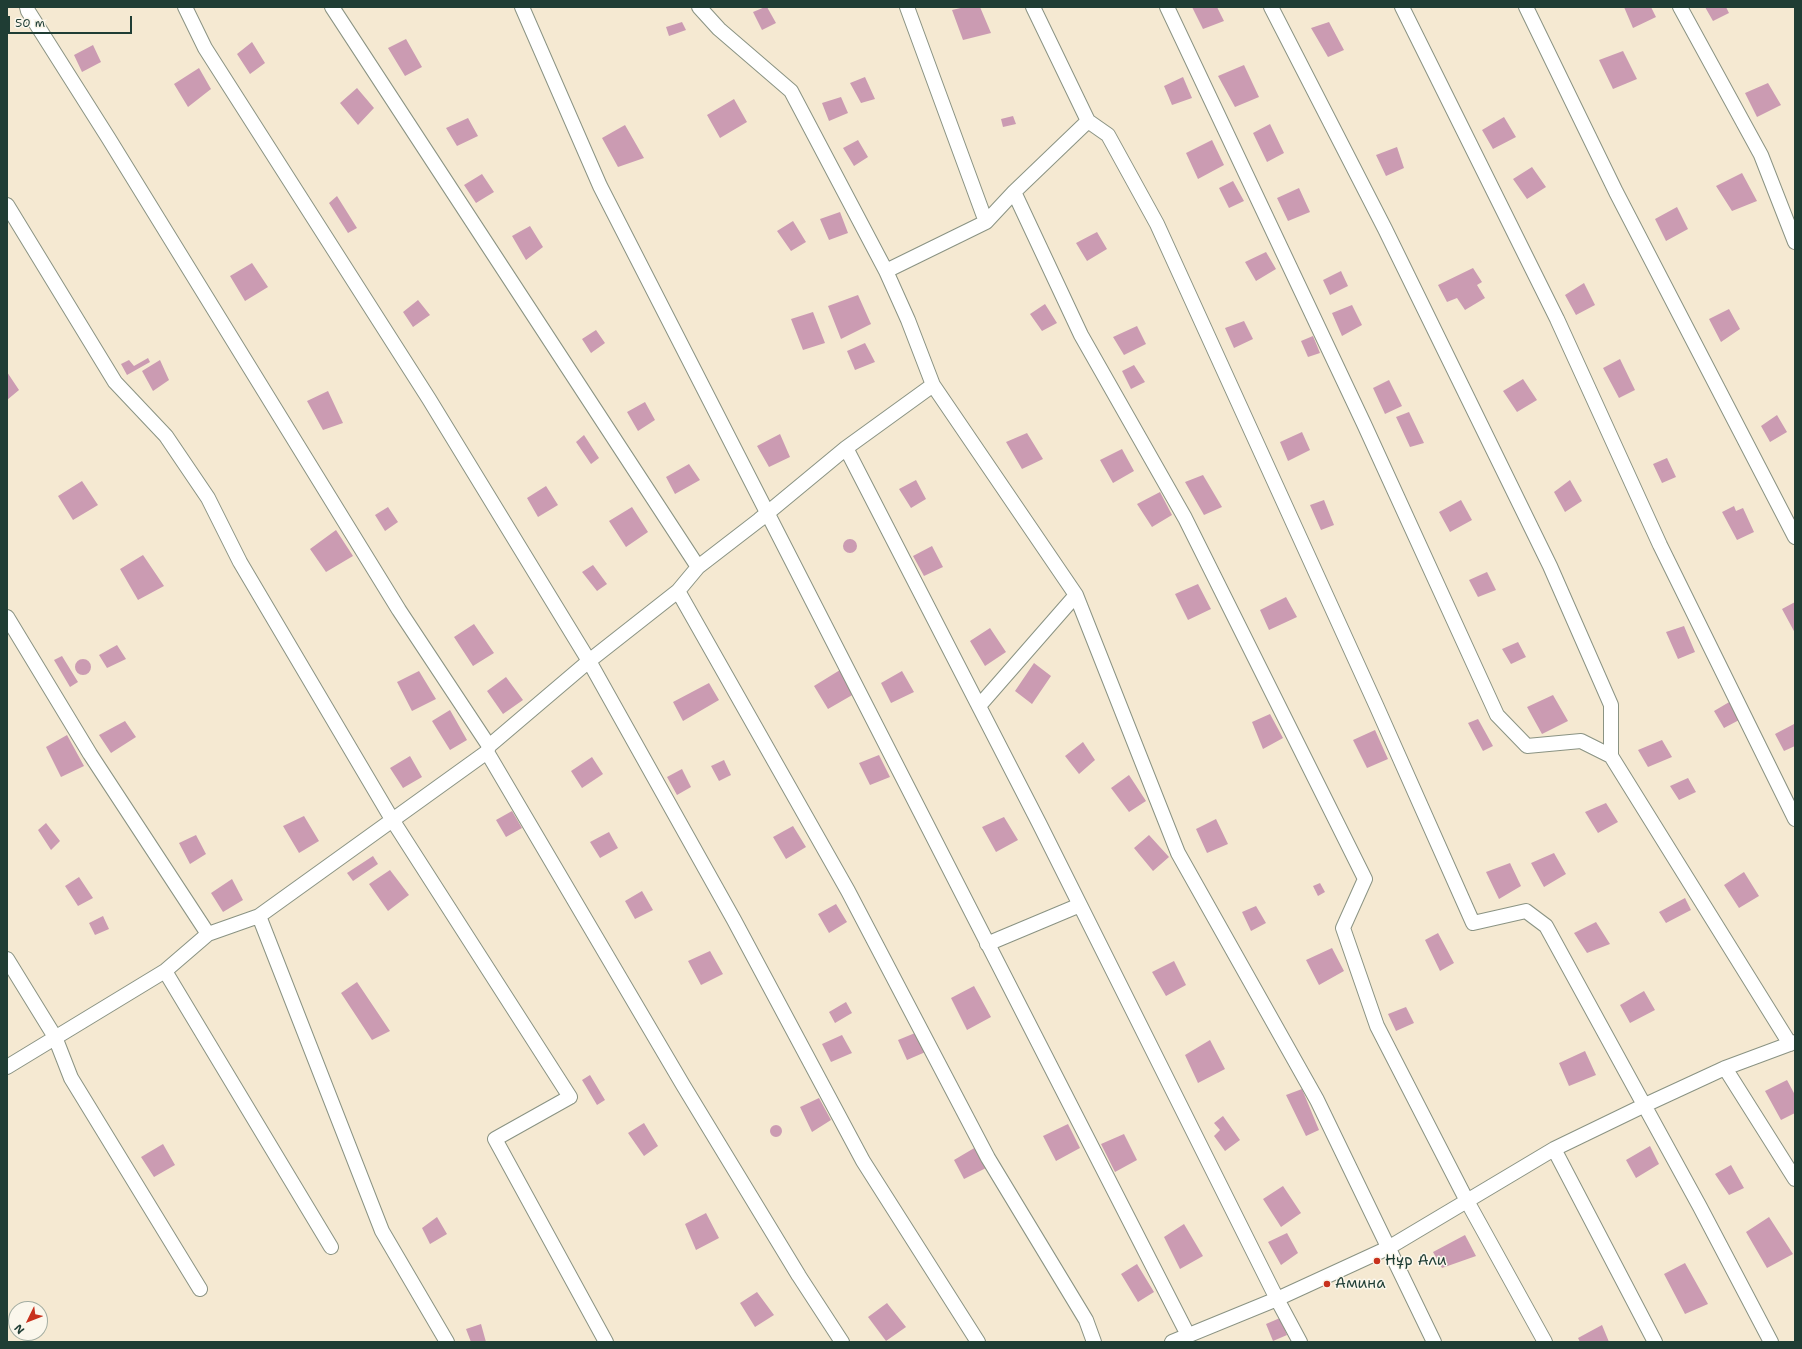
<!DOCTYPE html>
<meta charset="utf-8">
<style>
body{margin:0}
#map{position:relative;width:1802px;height:1349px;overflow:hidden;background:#f5e9d2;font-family:"Shantell Sans",sans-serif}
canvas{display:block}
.frame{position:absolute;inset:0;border:8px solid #1f3d34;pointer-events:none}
.north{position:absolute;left:8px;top:1301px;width:40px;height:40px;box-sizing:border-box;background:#fbf7ec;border:1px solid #a3ada2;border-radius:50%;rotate:227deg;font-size:11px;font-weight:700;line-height:16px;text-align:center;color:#1f3d34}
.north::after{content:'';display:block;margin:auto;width:14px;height:18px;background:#c8321e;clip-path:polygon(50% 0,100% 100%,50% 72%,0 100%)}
.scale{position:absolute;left:8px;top:16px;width:124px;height:18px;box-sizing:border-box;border:2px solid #1f3d34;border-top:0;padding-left:5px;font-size:12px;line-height:14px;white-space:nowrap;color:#1f3d34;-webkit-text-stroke:3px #fbf7ec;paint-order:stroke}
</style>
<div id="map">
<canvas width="1802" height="1349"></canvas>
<div class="frame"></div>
<div class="north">N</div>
<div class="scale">50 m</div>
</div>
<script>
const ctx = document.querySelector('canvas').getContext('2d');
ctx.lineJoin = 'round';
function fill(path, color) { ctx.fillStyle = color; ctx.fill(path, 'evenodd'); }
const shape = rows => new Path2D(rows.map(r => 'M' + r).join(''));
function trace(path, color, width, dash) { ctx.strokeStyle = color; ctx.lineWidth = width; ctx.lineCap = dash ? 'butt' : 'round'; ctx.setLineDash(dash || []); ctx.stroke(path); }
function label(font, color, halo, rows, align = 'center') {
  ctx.font = font + ' "Shantell Sans",sans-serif'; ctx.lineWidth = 3; ctx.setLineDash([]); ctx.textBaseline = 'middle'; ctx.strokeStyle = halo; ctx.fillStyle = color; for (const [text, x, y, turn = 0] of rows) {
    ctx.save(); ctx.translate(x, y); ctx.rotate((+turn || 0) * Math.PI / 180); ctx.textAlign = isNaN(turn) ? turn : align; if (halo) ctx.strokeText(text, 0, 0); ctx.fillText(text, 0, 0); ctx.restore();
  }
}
const building = shape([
 [765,7,767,7,776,23,762,30,753,12],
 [965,7,980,7,991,33,963,40,952,10],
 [1192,7,1217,7,1224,21,1203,29],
 [1624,7,1651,7,1656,17,1633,28],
 [1705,7,1726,7,1729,13,1713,21],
 [682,22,686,30,669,36,666,27],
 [1329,22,1344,50,1328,57,1311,28],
 [406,39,422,67,405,76,388,48],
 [252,42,265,63,250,74,237,54],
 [93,45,101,62,82,72,74,55],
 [1623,51,1637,79,1613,89,1599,60],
 [1244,65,1259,97,1235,107,1218,76],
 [199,68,211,89,188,107,174,84],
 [865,77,875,99,861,103,850,83],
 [1183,77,1192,98,1172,105,1164,86],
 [1768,83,1781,105,1757,117,1745,93],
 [357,88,374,108,358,125,340,103],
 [841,97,848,113,829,121,822,103],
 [734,99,747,122,720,138,707,115],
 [1013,116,1016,124,1003,127,1001,119],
 [1504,117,1516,137,1493,149,1482,130],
 [468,118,478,136,457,146,446,128],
 [1270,124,1284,153,1267,162,1253,133],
 [625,125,644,158,618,167,602,138],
 [858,140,868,157,854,166,843,148],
 [1212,140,1224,165,1198,179,1186,153],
 [1397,147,1404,168,1386,176,1376,155],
 [1532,167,1546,187,1527,199,1513,179],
 [1742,173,1757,201,1732,211,1716,186],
 [482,174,494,192,476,203,464,185],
 [1233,181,1244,201,1229,208,1219,188],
 [1299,188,1310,212,1288,221,1277,198],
 [337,196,357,228,348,233,329,203],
 [1677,207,1688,229,1666,241,1655,219],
 [840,212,848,233,829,240,820,219],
 [793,221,806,242,791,251,777,231],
 [530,226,543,247,526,260,512,236],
 [1097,232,1107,249,1087,261,1076,243],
 [1266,252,1276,269,1256,281,1245,262],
 [252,263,268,287,245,301,230,276],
 [1473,268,1482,282,1477,285,1485,298,1465,310,1457,298,1447,302,1438,285],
 [1341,271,1348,286,1330,295,1323,280],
 [1584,283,1595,305,1576,315,1565,295],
 [858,295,871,324,841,339,828,306],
 [418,300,430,315,413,327,403,312],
 [1045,304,1057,323,1042,331,1030,314],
 [1352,305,1362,325,1342,336,1332,313],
 [1729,309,1740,329,1721,342,1709,319],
 [813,312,825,343,803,350,791,319],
 [1244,321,1253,339,1234,348,1225,328],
 [1137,326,1146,344,1124,355,1113,337],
 [596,330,605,343,591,353,582,339],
 [1313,336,1320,353,1308,357,1301,341],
 [865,343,875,362,855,370,847,351],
 [148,358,150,362,127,375,121,364,129,360,134,366],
 [1620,359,1635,390,1619,398,1603,368],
 [160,360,169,380,153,391,142,371],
 [1134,365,1145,382,1131,389,1122,371],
 [7,372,19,390,7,400],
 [1523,379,1537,400,1517,412,1503,391],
 [1389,380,1402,406,1385,414,1373,388],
 [328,391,343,423,323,430,307,401],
 [645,402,655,420,638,431,627,412],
 [1409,412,1424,443,1410,447,1396,417],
 [1777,415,1787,432,1770,442,1761,426],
 [1302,432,1310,450,1288,461,1280,442],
 [1027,433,1043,459,1022,469,1006,442],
 [780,434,790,457,769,467,757,446],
 [584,435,599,458,591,464,576,442],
 [1122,449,1134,471,1113,483,1100,460],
 [1667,458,1676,477,1662,483,1653,464],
 [689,464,700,480,675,494,666,477],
 [1203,475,1222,507,1204,515,1185,482],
 [916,480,926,499,911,508,899,489],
 [1570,480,1582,501,1565,512,1554,492],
 [82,481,98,505,73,520,58,496],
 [546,486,558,505,538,517,527,498],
 [1160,492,1172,515,1152,527,1137,504],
 [1324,500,1334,525,1321,530,1310,505],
 [1461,500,1472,520,1450,532,1439,512],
 [1734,506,1736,511,1743,508,1754,532,1737,540,1722,512],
 [388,507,398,522,385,531,375,515],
 [632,507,648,532,626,547,609,521],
 [336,530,353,556,326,572,310,549],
 '843 546a7 7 0 1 1 14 0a7 7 0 1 1-14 0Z',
 [932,546,943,567,924,576,913,556],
 [143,555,164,586,138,600,120,569],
 [593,565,607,584,597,591,582,572],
 [1487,572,1496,590,1478,597,1469,580],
 [1198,584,1211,609,1188,620,1175,594],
 [1286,597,1297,617,1269,630,1260,610],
 [1795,602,1795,633,1782,609],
 [474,624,494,653,473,666,454,637],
 [1684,626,1695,652,1678,659,1666,632],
 [990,628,1006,652,985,666,970,641],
 [1518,642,1526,657,1511,664,1502,649],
 [117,645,126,659,107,668,99,655],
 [62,656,78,682,70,687,54,660],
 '75 667a8 8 0 1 1 16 0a8 8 0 1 1-16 0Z',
 [1034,663,1051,676,1032,704,1015,691],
 [840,670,854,694,828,709,814,686],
 [419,671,436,699,412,711,397,682],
 [902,671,914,692,891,703,881,683],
 [506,677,523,700,503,714,487,691],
 [709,683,719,700,683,721,673,702],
 [1553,695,1568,721,1542,734,1527,707],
 [1731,701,1741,719,1724,728,1714,711],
 [450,710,467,740,450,750,432,721],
 [1270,714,1283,738,1263,749,1252,722],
 [1478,719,1493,746,1483,751,1468,723],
 [125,721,136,737,111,753,99,735],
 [1794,724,1795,746,1784,751,1775,734],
 [1375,730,1388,759,1367,768,1353,740],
 [67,735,84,766,61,777,46,747],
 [1662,740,1672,757,1648,767,1638,750],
 [1083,742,1095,760,1079,774,1065,756],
 [879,755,890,777,870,785,859,763],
 [410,756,422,777,403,788,390,768],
 [592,757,603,774,582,788,571,771],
 [724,760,731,775,719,781,711,766],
 [682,769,691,787,677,795,667,777],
 [1129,775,1146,801,1129,812,1111,788],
 [1688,778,1696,792,1679,800,1670,786],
 [1606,803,1618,822,1598,833,1585,812],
 [512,811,522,828,506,837,496,820],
 [304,816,319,841,299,853,283,826],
 [1004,817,1018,840,996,852,982,827],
 [1216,819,1228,844,1207,853,1196,829],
 [46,823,60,841,51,850,38,830],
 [793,826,806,847,786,859,773,837],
 [609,832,618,848,600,858,590,842],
 [196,835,206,854,190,864,179,843],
 [1149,835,1169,857,1153,871,1134,848],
 [1554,853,1566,874,1544,887,1531,863],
 [373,856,378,864,353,881,347,873],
 [1510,863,1521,886,1499,899,1486,872],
 [390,870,409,895,388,911,369,884],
 [1744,872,1759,896,1739,908,1724,885],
 [79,877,93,898,78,906,65,886],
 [232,879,243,900,223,912,211,893],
 [1320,883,1325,892,1318,896,1313,886],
 [642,891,653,910,635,919,625,901],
 [1685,898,1691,910,1666,923,1659,912],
 [836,904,847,922,829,933,818,914],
 [1256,906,1266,923,1251,931,1242,912],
 [103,916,109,929,95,935,89,923],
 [1596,922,1610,944,1587,953,1574,933],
 [1438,933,1454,963,1440,971,1425,940],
 [1332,948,1344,971,1319,985,1306,960],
 [710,951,723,974,701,985,688,961],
 [1174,961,1186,985,1166,996,1152,972],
 [357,982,390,1031,372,1040,341,993],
 [974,986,991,1017,967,1030,951,998],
 [1644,991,1655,1010,1630,1023,1620,1005],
 [846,1002,852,1013,835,1023,829,1012],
 [1406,1007,1414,1023,1396,1031,1388,1014],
 [920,1031,930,1050,907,1060,898,1040],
 [842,1035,852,1053,831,1062,822,1044],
 [1210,1040,1225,1069,1198,1083,1185,1055],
 [1585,1051,1596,1075,1569,1086,1559,1063],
 [590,1075,605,1100,597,1105,582,1080],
 [1787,1080,1795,1095,1795,1113,1781,1120,1765,1091],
 [1302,1089,1319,1130,1306,1136,1286,1095],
 [819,1098,831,1120,812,1132,800,1107],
 [1223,1116,1240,1140,1225,1151,1214,1136,1220,1130,1214,1123],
 [644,1123,658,1146,644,1156,628,1133],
 [1068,1124,1080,1148,1056,1161,1043,1136],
 '770 1131a6 6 0 1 1 12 0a6 6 0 1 1-12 0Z',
 [1124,1134,1137,1160,1115,1172,1101,1144],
 [163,1144,175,1165,154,1177,141,1157],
 [1650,1146,1659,1164,1636,1178,1626,1160],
 [976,1147,986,1168,964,1179,954,1160],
 [1731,1165,1744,1188,1729,1195,1715,1174],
 [1283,1186,1301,1213,1281,1227,1263,1199],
 [706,1213,719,1238,696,1250,685,1224],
 [437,1217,447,1234,430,1244,422,1228],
 [1769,1217,1793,1254,1767,1268,1746,1232],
 [1184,1224,1203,1256,1180,1269,1164,1237],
 [1287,1233,1298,1253,1281,1265,1268,1242],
 [1465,1235,1476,1256,1442,1268,1433,1252],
 [1685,1263,1708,1304,1685,1314,1664,1274],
 [1137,1264,1154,1292,1138,1302,1121,1274],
 [757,1292,774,1315,755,1327,740,1303],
 [887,1303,906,1327,886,1341,868,1317],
 [1280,1318,1287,1335,1273,1341,1266,1324],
 [481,1324,486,1342,471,1342,466,1329],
 [1602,1325,1609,1342,1580,1342,1578,1338]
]);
const street = shape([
 [27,7,28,11,109,139,399,610,489,746],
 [185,7,205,48,429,399,589,661,734,920,863,1161,978,1342],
 [332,7,698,567],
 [522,7,600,186,1188,1335],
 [699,7,719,29,791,91,886,271,908,320,933,385,1076,595,1178,853,1317,1100,1434,1342],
 [907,7,986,222],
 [1033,7,1088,121,1108,135,1157,224,1376,705,1473,923,1526,911,1546,926,1700,1207,1771,1342],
 [1167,7,1364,424,1497,715,1527,746,1581,741,1611,756],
 [1271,7,1385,229,1550,566,1611,705,1611,756,1790,1044],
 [1402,7,1557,319,1660,545,1795,819],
 [1526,7,1616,192,1795,537],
 [1680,7,1761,155,1795,242],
 [1014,192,1081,335,1185,518,1365,879,1343,928,1377,1026,1467,1201,1545,1342],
 [7,205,115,382,166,436,208,498,240,562,393,821,570,1097,495,1139,606,1342],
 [886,271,986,222,1014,192,1088,121],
 [846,448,1039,823,1277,1299,1300,1342],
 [678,591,848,891,988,1158,1086,1320,1094,1342],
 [7,617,90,754,208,934],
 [979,706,1076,595],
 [487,752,683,1085,799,1276,842,1342],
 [259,916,382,1231,447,1342],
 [987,944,1080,905],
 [7,959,55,1037,71,1078,200,1289],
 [165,971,331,1247],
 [7,1067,165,971,208,934,259,916,487,752,489,746,589,661,678,591,698,567,759,520,846,448,933,385],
 [1725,1068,1795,1179],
 [1554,1149,1655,1342],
 [1172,1342,1277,1299,1388,1248,1554,1149,1645,1105,1725,1068,1795,1042]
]);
const markers = [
 [1377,1261,4,"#c8321e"],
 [1327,1284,4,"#c8321e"]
];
const poiNames = [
 ["Нұр Али",1385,1261],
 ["Амина",1335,1284]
];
fill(building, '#cb9bb2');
trace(street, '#8a9383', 16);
trace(street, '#fff', 14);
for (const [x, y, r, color] of markers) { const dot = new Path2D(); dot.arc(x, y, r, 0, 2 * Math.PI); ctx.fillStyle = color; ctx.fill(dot); trace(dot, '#fbf7ec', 1.5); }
label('15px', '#1f3d34', '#fbf7ec', poiNames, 'left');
</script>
